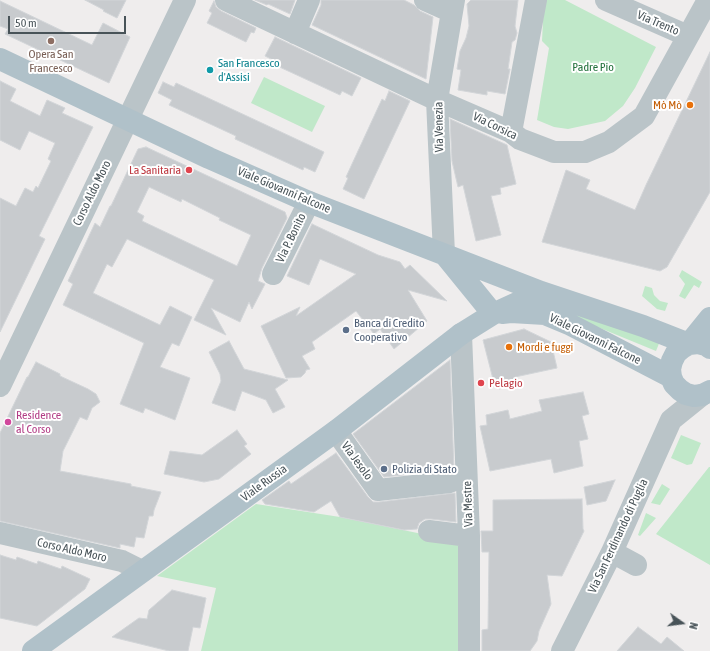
<!DOCTYPE html>
<meta charset="utf-8">
<style>
body{margin:0}
#map{position:relative;width:710px;height:651px;overflow:hidden;background:#efeded;font-family:"Asap Condensed",sans-serif}
canvas{display:block}
.north{position:absolute;left:662px;top:603px;width:40px;height:40px;-webkit-text-stroke:3px #fff;paint-order:stroke;rotate:104deg;font-size:11px;font-weight:700;line-height:16px;text-align:center;color:#485358}
.north::after{content:'';display:block;margin:auto;width:14px;height:18px;background:#485358;clip-path:polygon(50% 0,100% 100%,50% 72%,0 100%)}
.scale{position:absolute;left:8px;top:16px;width:118px;height:18px;box-sizing:border-box;border:2px solid #485358;border-top:0;padding-left:5px;font-size:12px;line-height:14px;white-space:nowrap;color:#485358;-webkit-text-stroke:3px #fff;paint-order:stroke}
</style>
<div id="map">
<canvas width="710" height="651"></canvas>
<div class="north">N</div>
<div class="scale">50 m</div>
</div>
<script>
const ctx = document.querySelector('canvas').getContext('2d');
ctx.lineJoin = 'round';
function fill(path, color) { ctx.fillStyle = color; ctx.fill(path, 'evenodd'); }
const shape = rows => new Path2D(rows.map(r => 'M' + r).join(''));
function trace(path, color, width, dash) { ctx.strokeStyle = color; ctx.lineWidth = width; ctx.lineCap = dash ? 'butt' : 'round'; ctx.setLineDash(dash || []); ctx.stroke(path); }
function label(font, color, halo, rows, align = 'center') {
  ctx.font = font + ' "Asap Condensed",sans-serif'; ctx.lineWidth = 4; ctx.setLineDash([]); ctx.textBaseline = 'middle'; ctx.strokeStyle = halo; ctx.fillStyle = color; for (const [text, x, y, turn = 0] of rows) {
    ctx.save(); ctx.translate(x, y); ctx.rotate((+turn || 0) * Math.PI / 180); ctx.textAlign = isNaN(turn) ? turn : align; if (halo) ctx.strokeText(text, 0, 0); ctx.fillText(text, 0, 0); ctx.restore();
  }
}
const green = shape([
 [544,0,565,0,656,47,635,88,623,106,605,121,568,129,554,127,537,120,549,48,542,41],
 [264,77,325,106,312,132,251,103],
 [682,270,702,282,699,288,694,285,685,299,679,296,685,284,679,276],
 [645,286,652,288,654,295,660,301,668,303,665,311,657,309,642,296],
 [577,307,660,341,656,351,573,317],
 [681,435,701,443,692,464,687,465,671,458],
 [709,467,710,467,710,565,656,534],
 [662,484,670,489,660,505,651,503],
 [256,504,340,517,461,542,464,651,201,651,216,588,157,576],
 [646,513,656,518,640,536,638,535]
]);
const building = shape([
 [85,0,126,0,117,18,103,11,104,10,85,0],
 [255,0,295,0,290,14,268,4,267,5,255,0],
 [321,0,404,0,414,5,420,11,433,17,426,79,312,25,321,5,321,0],
 [471,0,518,0,515,26,517,33,515,40,512,42,508,69,510,69,505,94,487,91,487,95,458,90,461,70,457,69,460,51,466,38,469,26,467,4,471,0],
 [0,1,92,45,103,23,130,37,109,83,5,34,8,29,0,26,0,1],
 [214,1,216,7,221,11,256,28,254,33,251,32,246,42,207,23,212,13,209,11,214,1],
 [275,37,361,78,352,96,342,91,340,95,273,64,275,61,265,56,275,37],
 [710,52,710,192,667,267,660,271,542,242,566,170,590,180,586,189,635,210,646,185,710,52],
 [0,81,16,89,10,101,40,116,47,100,65,108,62,113,93,127,39,236,45,239,0,332,0,198,16,206,25,188,33,192,36,186,38,188,51,161,48,159,55,143,29,131,20,150,0,140,0,81],
 [163,82,174,87,176,83,324,152,315,172,304,167,303,170,235,139,236,136,169,105,172,100,158,93,163,82],
 [389,91,410,101,364,199,343,189,348,178,346,177,382,99,385,101,389,91],
 [450,119,507,145,516,184,500,188,501,194,491,196,501,235,476,241,463,185,458,187,452,161,450,119],
 [146,147,285,212,287,218,262,268,258,281,265,284,252,309,249,302,240,322,211,308,226,335,194,320,214,280,127,239,112,267,107,264,93,293,160,325,170,306,192,317,179,346,172,343,160,367,190,378,175,420,145,408,143,413,120,404,144,343,63,305,73,284,68,281,95,223,100,227,110,206,111,206,138,149,146,147],
 [149,187,181,202,182,199,220,218,219,220,251,235,237,266,142,221,144,216,137,212,149,187],
 [312,224,378,255,400,262,405,269,410,265,447,301,408,290,427,321,394,349,380,329,374,334,356,311,312,342,315,349,302,356,310,369,306,370,305,373,301,377,286,378,261,326,300,307,296,316,356,274,320,259,309,285,287,276,312,224],
 [524,329,551,342,557,368,515,377,517,385,499,389,498,386,495,387,483,340,524,329],
 [229,341,244,369,288,380,275,389,285,407,273,413,266,400,242,391,235,411,212,403,221,381,220,374,209,352,229,341],
 [450,360,454,470,449,470,384,477,353,434,450,360],
 [36,362,60,374,60,376,88,389,96,394,100,402,92,408,87,420,80,417,63,451,60,471,131,484,131,486,161,492,154,510,153,516,149,516,144,538,136,537,134,547,120,544,120,548,0,521,0,433,27,377,28,377,36,362],
 [583,392,589,414,582,416,588,439,579,441,583,466,554,473,551,459,490,471,480,426,487,425,486,415,508,410,510,419,542,411,539,400,583,392],
 [237,430,247,444,244,446,251,454,219,479,204,482,164,474,170,451,202,455,237,430],
 [336,453,368,497,373,502,379,502,455,493,456,522,431,519,425,519,419,523,417,529,404,530,340,517,331,501,314,512,265,504,262,500,289,481,291,484,336,453],
 [615,480,606,501,587,505,584,487,615,480],
 [582,499,583,529,584,531,562,576,547,575,551,604,539,631,537,641,530,651,482,651,482,630,488,629,489,552,482,552,481,531,493,531,493,500,582,499],
 [0,555,16,560,17,557,37,564,38,561,61,569,62,566,90,579,85,589,37,626,0,618,0,555],
 [172,590,206,598,200,628,193,627,188,651,169,651,112,637,139,618,147,619,149,610,172,590],
 [638,627,661,644,667,637,684,651,617,651,638,627]
]);
const minor = shape([
 [226,0,437,100,511,132,520,139,554,152,585,152,609,142,644,116,708,0],
 [425,0,452,12],
 [606,0,688,36],
 [295,33,309,0],
 [511,132,536,0],
 [444,254,437,100,454,0],
 [273,274,309,202],
 [461,334,469,536,469,651],
 [0,386,185,0],
 [336,431,378,490,450,482],
 [429,531,469,536],
 [0,533,122,561,142,571],
 [612,552,636,565],
 [562,651,612,552,671,420,702,395]
]);
const major = shape([
 [0,59,209,158,309,202,541,292,643,326,689,344],
 [445,255,493,314],
 [502,313,511,312,545,314,569,324,671,377],
 [689,344,710,318],
 [710,348,706,345,698,343,689,344,682,348,676,353,672,361,670,369,671,377,674,384,680,390,686,394,694,396,702,395,710,391],
 [33,651,336,431,461,334,493,314,541,292]
]);
const markers = [
 [51,41,4,"#8d6e63"],
 [210,70,4,"#0f9aa8"],
 [690,105,4,"#e8710a"],
 [189,170,4,"#e0444e"],
 [346,330,4,"#5c6f8a"],
 [509,347,4,"#e8710a"],
 [481,383,4,"#e0444e"],
 [8,422,4,"#d1479c"],
 [384,469,4,"#5c6f8a"]
];
const streetNames = [
 ["Via Trento",658,23,23],
 ["Via Corsica",495,126,26],
 ["Via Venezia",439,127,-91],
 ["Viale Giovanni Falcone",284,190,23],
 ["Corso Aldo Moro",92,193,-64],
 ["Via P. Bonito",291,238,-64],
 ["Viale Giovanni Falcone",595,339,26],
 ["Via Jesolo",357,461,54],
 ["Viale Russia",264,483,-36],
 ["Via Mestre",468,504,-92],
 ["Via San Ferdinando di Puglia",618,536,-65],
 ["Corso Aldo Moro",72,550,13]
];
const educationNames = [
 ["Opera San",51,54],
 ["Francesco",51,68]
];
const cultureNames = [
 ["San Francesco",218,63],
 ["d'Assisi",218,77]
];
const parkNames = [
 ["Padre Pio",593,67]
];
const foodNames = [
 ["Mò Mò",682,105],
 ["Mordi e fuggi",517,347,"left"]
];
const healthNames = [
 ["La Sanitaria",181,170],
 ["Pelagio",489,383,"left"]
];
const serviceNames = [
 ["Banca di Credito",354,323],
 ["Cooperativo",354,337],
 ["Polizia di Stato",392,469]
];
const hotelNames = [
 ["Residence",16,415],
 ["al Corso",16,429]
];
fill(green, '#c0e8c9');
fill(building, '#c8cbce');
trace(building, '#d2d5d8', 1);
trace(minor, '#bac4c8', 22);
trace(major, '#b0c1c9', 22);
for (const [x, y, r, color] of markers) { const dot = new Path2D(); dot.arc(x, y, r, 0, 2 * Math.PI); ctx.fillStyle = color; ctx.fill(dot); trace(dot, '#fff', 1.5); }
label('12px', '#485358', '#fff', streetNames);
label('12px', '#785e54', '#fff', educationNames);
label('12px', '#0d838f', '#fff', cultureNames, 'left');
label('12px', '#22703b', '#fff', parkNames);
label('12px', '#c56008', '#fff', foodNames, 'right');
label('12px', '#be3a42', '#fff', healthNames, 'right');
label('12px', '#4e5e75', '#fff', serviceNames, 'left');
label('12px', '#b23c85', '#fff', hotelNames, 'left');
</script>
